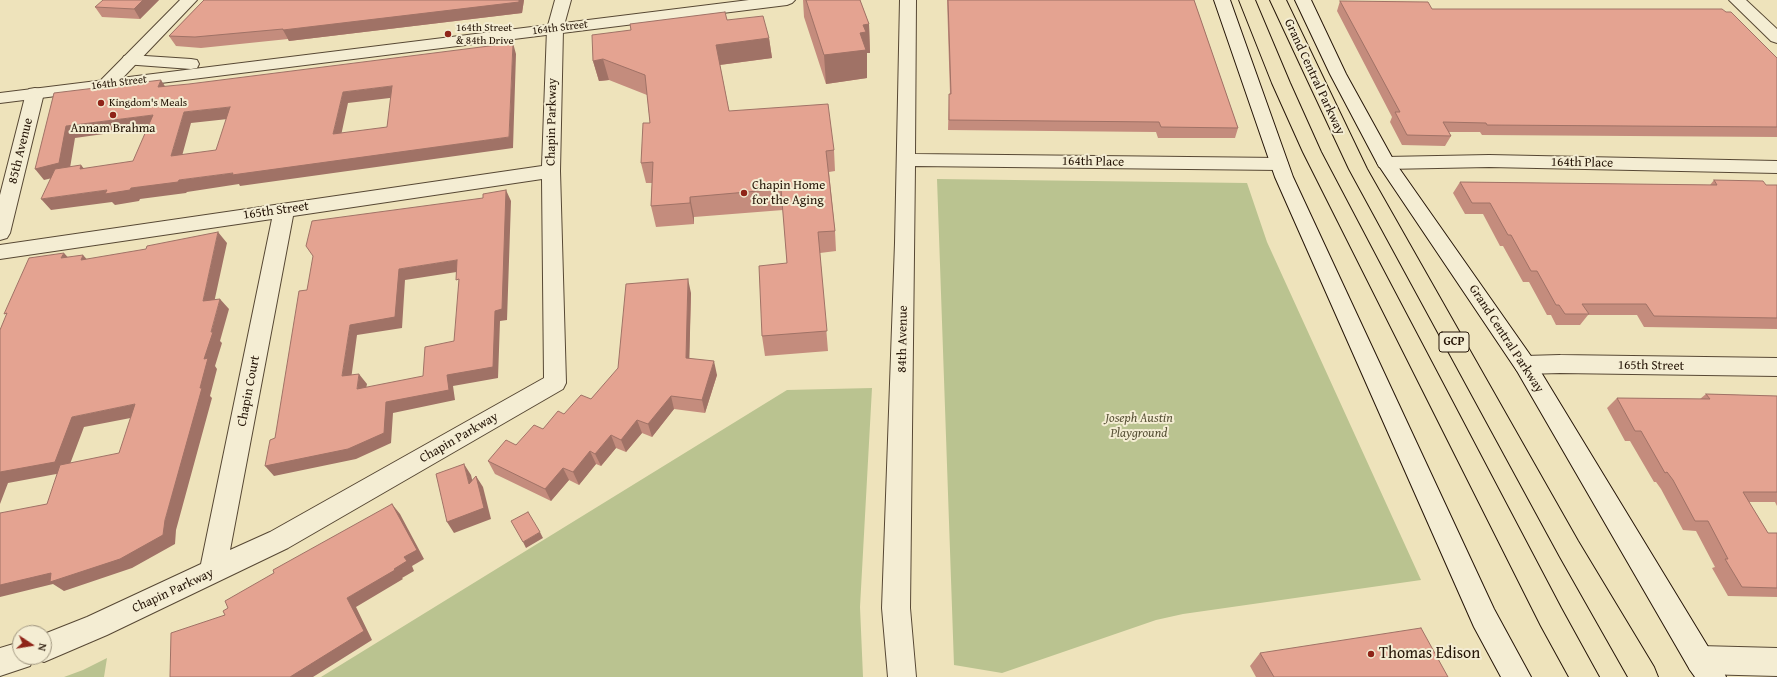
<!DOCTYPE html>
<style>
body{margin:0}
#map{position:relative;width:1777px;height:677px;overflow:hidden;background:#eee3bb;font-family:"Gentium Book Plus",serif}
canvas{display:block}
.north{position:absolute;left:12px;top:625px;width:40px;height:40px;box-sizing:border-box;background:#f4edd3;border:1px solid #a19781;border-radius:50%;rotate:102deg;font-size:11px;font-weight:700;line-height:16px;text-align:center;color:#251507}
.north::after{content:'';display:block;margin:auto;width:14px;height:18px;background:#8f2418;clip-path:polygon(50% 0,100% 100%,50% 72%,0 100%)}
</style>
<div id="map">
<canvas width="1777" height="677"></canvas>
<div class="north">N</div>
</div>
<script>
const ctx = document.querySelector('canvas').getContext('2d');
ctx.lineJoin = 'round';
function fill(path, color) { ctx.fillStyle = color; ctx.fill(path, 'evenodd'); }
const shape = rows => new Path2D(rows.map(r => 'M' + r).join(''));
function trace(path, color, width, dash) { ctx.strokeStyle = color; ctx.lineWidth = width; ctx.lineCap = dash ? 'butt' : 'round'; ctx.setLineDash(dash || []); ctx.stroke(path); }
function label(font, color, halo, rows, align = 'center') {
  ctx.font = font + ' "Gentium Book Plus",serif'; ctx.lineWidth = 4; ctx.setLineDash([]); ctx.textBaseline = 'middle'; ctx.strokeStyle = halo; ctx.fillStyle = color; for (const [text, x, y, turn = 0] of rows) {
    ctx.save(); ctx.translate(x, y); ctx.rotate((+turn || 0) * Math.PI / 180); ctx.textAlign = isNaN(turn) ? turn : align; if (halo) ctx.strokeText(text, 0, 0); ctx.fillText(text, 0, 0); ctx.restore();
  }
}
const green = shape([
 [937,179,1247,183,1267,242,1421,580,1183,614,1156,620,1002,673,954,665],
 [872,388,860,607,863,677,321,677,787,390],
 [107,658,104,677,64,677,83,670]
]);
const minor = shape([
 [180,0,197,0,113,88,107,89,101,88,98,84,101,80,180,0],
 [555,0,571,0,563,29,560,171,566,383,563,389,288,548,107,635,44,662,34,658,44,657,44,634,87,617,201,564,272,219,0,259,0,245,542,166,547,29,555,0],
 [542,179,544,378,270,532,230,550,293,216,542,179],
 [900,0,916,0,915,154,1279,158,1286,160,1288,164,1286,168,1279,170,915,166,910,608,916,677,888,677,882,608,895,243,900,0],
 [1729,0,1746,0,1777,29,1777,43,1771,41,1729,0],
 [35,88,41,89,44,93,10,233,7,238,0,240,0,195,26,93,29,89,35,88],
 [1489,155,1777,161,1777,173,1489,167,1386,169,1379,167,1377,163,1379,159,1386,157,1489,155],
 [1560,355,1777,358,1777,376,1560,373,1525,374,1517,371,1514,365,1517,359,1525,356,1560,355],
 [20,642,20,657,34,657,30,666,0,676,0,648,20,642],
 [1700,646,1777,648,1777,676,1700,674,1690,670,1686,660,1690,650,1700,646]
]);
const tertiary = shape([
 [749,0,795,0,792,3,787,5,0,103,0,93,749,0],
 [130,55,191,59,197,60,199,64,197,68,191,69,124,64,122,60,124,56,130,55]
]);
const secondary = shape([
 [1214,0,1230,0,1293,177,1494,609,1531,677,1501,677,1474,627,1275,177,1214,0],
 [1295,0,1311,0,1346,74,1394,161,1533,359,1710,650,1722,667,1726,677,1695,677,1690,670,1517,371,1377,163,1330,74,1295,0]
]);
const motorway = shape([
 [1239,0,1255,0,1290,83,1321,152,1561,608,1599,677,1569,677,1541,626,1303,152,1272,83,1239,0],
 [1270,0,1286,0,1367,169,1578,541,1654,667,1658,677,1628,677,1560,557,1349,169,1270,0]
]);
const wall = shape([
 [159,0,140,19,102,17,95,7],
 [204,0,524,0,522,13,289,41,288,39,201,48,176,46,169,36],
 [803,0,860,0,869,24,870,53,867,53,867,78,826,84,804,17],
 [947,0,1194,0,1238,128,1235,138,1158,138,1156,132,948,130,949,94,950,94],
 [1340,1,1432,9,1777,58,1777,137,1482,135,1480,132,1449,132,1451,136,1445,146,1402,145,1390,122,1392,117,1337,11],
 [727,20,769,38,772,58,720,65,729,111,834,150,835,171,829,172,835,231,836,251,820,253,828,351,765,356,762,336,787,263,783,210,694,217,694,224,656,227,651,206,652,183,646,183,641,163,650,123,647,95,609,80,599,81,593,61],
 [1714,180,1766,185,1777,185,1777,329,1644,327,1637,315,1588,315,1580,325,1556,325,1551,315,1547,315,1529,282,1523,282,1503,246,1500,246,1483,214,1465,214,1453,193,1460,182,1710,185],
 [691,293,689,359,717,375,705,413,674,409,652,437,642,433,626,452,616,448,601,466,596,464,579,485,569,480,551,501,495,474,488,461,516,445,543,429,564,414,591,399],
 [1706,394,1777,396,1777,506,1775,502,1749,502,1768,533,1777,533,1777,597,1728,596,1712,568,1715,567,1696,531,1683,530,1661,489,1656,482,1654,482,1630,441,1625,441,1607,408,1617,398,1700,399],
 [1260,653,1448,677,1256,677,1250,666]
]);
const shadedWall = shape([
 [143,0,159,0,140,19,134,9],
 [519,0,524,0,522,13,289,41,283,30],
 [869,24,870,53,867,53,867,78,826,84,824,55,863,25],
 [769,38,772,58,719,65,716,45],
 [513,43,516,54,513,148,240,186,239,184,187,192,186,193,140,199,139,201,115,205,112,202,51,210,41,199,107,190,131,188,179,180,233,173,509,137],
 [603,59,609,80,599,81,593,61],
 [161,80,168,91,158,87],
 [392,86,398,97,348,103,339,145,333,134,343,92],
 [230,107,237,118,191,123,179,167,171,156,184,112],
 [153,115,161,126,75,138,69,174,44,180,35,169,66,126],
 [81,165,90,176,80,169],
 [506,190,511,201,507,320,500,321,498,378,453,386,455,400,393,413,391,443,356,459,274,476,265,466,386,402,447,375,495,311],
 [690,197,694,217,694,224,690,203],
 [218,232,227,243,212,312,203,301],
 [64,253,74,264,61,258],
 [83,255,93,266,81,260],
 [457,260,463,271,405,280,402,328,357,335,350,387,342,376,350,325,399,269],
 [688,279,691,293,689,372,686,358],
 [220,299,229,309,220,341,222,343,215,366,217,369,210,396,212,398,176,530,175,544,132,568,64,591,53,584,0,597,0,585,165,520,200,388,204,359],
 [714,361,717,375,705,413,702,400],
 [359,374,367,384,364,399,357,389],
 [671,396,674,409,652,437,648,424],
 [135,404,146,415,84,427,67,472,8,483,0,504,0,472,72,417],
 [637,420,642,433,626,452,621,440],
 [611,435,616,448,601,466,595,454],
 [590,451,596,464,579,485,573,472],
 [464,464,471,475,476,495,469,484],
 [563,468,569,480,551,501,545,489],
 [476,476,483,487,491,519,454,533,447,522],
 [392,504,400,514,424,559,412,566,414,571,402,578,403,579,356,607,372,640,313,677,290,677,347,598,394,569,404,557],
 [540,532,543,538,526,548,523,542]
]);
const building = shape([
 [103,0,143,0,134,9,95,7,103,0],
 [204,0,519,0,519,2,283,30,283,29,195,37,169,36,204,0],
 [806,0,860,0,869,24,863,25,866,32,860,33,866,50,824,55,806,0],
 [948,0,1194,0,1238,128,1161,127,1159,122,949,120,949,94,951,94,948,0],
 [1340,1,1428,2,1432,9,1722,9,1726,12,1731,12,1777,58,1777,127,1487,125,1486,123,1443,122,1451,136,1407,135,1395,112,1400,112,1340,1],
 [725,12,727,20,763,16,769,38,716,45,729,111,828,104,834,150,826,151,835,231,818,232,827,331,762,336,759,266,787,263,781,189,690,197,690,203,651,206,653,162,641,163,643,123,650,123,645,75,603,59,593,61,592,35,631,30,630,24,725,12],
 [513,43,509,137,232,175,233,173,179,180,178,182,131,188,130,190,105,194,107,190,41,199,55,169,81,165,80,169,133,161,153,115,66,126,59,163,35,169,54,93,161,80,158,87,189,84,513,43],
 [392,86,387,127,333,134,343,92,392,86],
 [230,107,216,150,171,156,184,112,230,107],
 [1714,180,1763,181,1766,185,1777,185,1777,318,1654,316,1646,304,1582,304,1589,314,1565,314,1559,305,1556,305,1537,271,1531,271,1511,235,1508,235,1490,203,1472,203,1460,182,1717,185,1714,180],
 [506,190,502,309,495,311,493,367,447,375,449,390,386,402,384,433,348,449,265,466,270,440,275,438,299,291,307,290,313,256,306,246,312,221,483,198,483,194,506,190],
 [457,260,456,280,459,279,454,341,425,347,423,376,357,389,359,374,342,376,350,325,395,317,399,269,457,260],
 [218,232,203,301,220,299,211,332,213,332,204,359,208,358,200,388,202,388,165,520,163,535,120,559,50,582,51,573,0,585,0,513,47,504,60,465,119,453,135,404,72,417,55,462,0,472,0,330,7,313,4,314,29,258,64,253,61,258,83,255,81,260,146,249,147,246,218,232],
 [688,279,686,358,714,361,702,400,671,396,648,424,637,420,621,440,611,435,595,454,590,451,573,472,563,468,545,489,488,461,506,440,516,445,534,425,543,429,558,411,564,414,581,395,591,399,618,368,626,284,688,279],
 [1706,394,1777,396,1777,492,1743,492,1768,533,1777,533,1777,588,1742,587,1725,559,1728,559,1708,521,1695,521,1673,480,1667,472,1665,473,1641,431,1635,431,1617,398,1710,399,1706,394],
 [464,464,469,484,476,476,484,508,447,522,436,474,464,464],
 [392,504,417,550,404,557,407,561,394,569,395,570,347,598,364,631,290,677,170,677,171,633,225,615,223,611,228,608,225,601,274,573,273,570,392,504],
 [528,512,540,532,523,542,511,521,528,512],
 [1421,628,1448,677,1274,677,1260,653,1421,628]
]);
const markers = [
 [448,34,4,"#8f2418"],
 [101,103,4,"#8f2418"],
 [113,115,4,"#8f2418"],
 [744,193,4,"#8f2418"],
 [1371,654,4,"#8f2418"]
];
const farPoinames = [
 ["164th Street",456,28],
 ["& 84th Drive",456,41],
 ["Kingdom's Meals",109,103]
];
const farStreetnames = [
 ["164th Street",560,28,-7],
 ["164th Street",119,83,-7]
];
const shields = [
 [1454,342,30]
];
const shieldNames = [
 ["GCP",1454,342]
];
const streetNames = [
 ["Grand Central Parkway",1314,77,65],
 ["Chapin Parkway",552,122,-89],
 ["85th Avenue",21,151,-76],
 ["164th Place",1093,162,1],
 ["164th Place",1582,163,1],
 ["165th Street",276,211,-8],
 ["84th Avenue",903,339,-89],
 ["Grand Central Parkway",1506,339,57],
 ["165th Street",1651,366,1],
 ["Chapin Court",249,391,-79],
 ["Chapin Parkway",459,438,-30],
 ["Chapin Parkway",173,591,-25]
];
const poiNames = [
 ["Annam Brahma",113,129],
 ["Chapin Home",752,186,"left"],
 ["for the Aging",752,201,"left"]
];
const parkNames = [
 ["Joseph Austin",1139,419],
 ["Playground",1139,434]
];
const nearPoinames = [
 ["Thomas Edison",1379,654]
];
fill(green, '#bac390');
trace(minor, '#574834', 2);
trace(tertiary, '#574834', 2);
trace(secondary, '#251507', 2);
trace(motorway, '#251507', 2);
fill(minor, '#f4edd3');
fill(tertiary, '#f4edd3');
fill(secondary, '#f4edd3');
fill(motorway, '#eee3bb');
fill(wall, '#c48c7d');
fill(shadedWall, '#a07266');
fill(building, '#e4a391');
trace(building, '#a07266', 1);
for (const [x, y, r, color] of markers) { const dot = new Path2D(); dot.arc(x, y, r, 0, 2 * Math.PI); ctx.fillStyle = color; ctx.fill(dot); trace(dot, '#f4edd3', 1.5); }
label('11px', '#251507', '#f4edd3', farPoinames, 'left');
label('11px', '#251507', '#f4edd3', farStreetnames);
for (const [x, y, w] of shields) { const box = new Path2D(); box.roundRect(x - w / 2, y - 10, w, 20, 3); ctx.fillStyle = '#f4edd3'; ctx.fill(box); trace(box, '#251507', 1); }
label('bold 12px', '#251507', null, shieldNames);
label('13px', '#251507', '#f4edd3', streetNames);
label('13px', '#251507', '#f4edd3', poiNames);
label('italic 13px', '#595237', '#f4edd3', parkNames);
label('16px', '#251507', '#f4edd3', nearPoinames, 'left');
</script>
